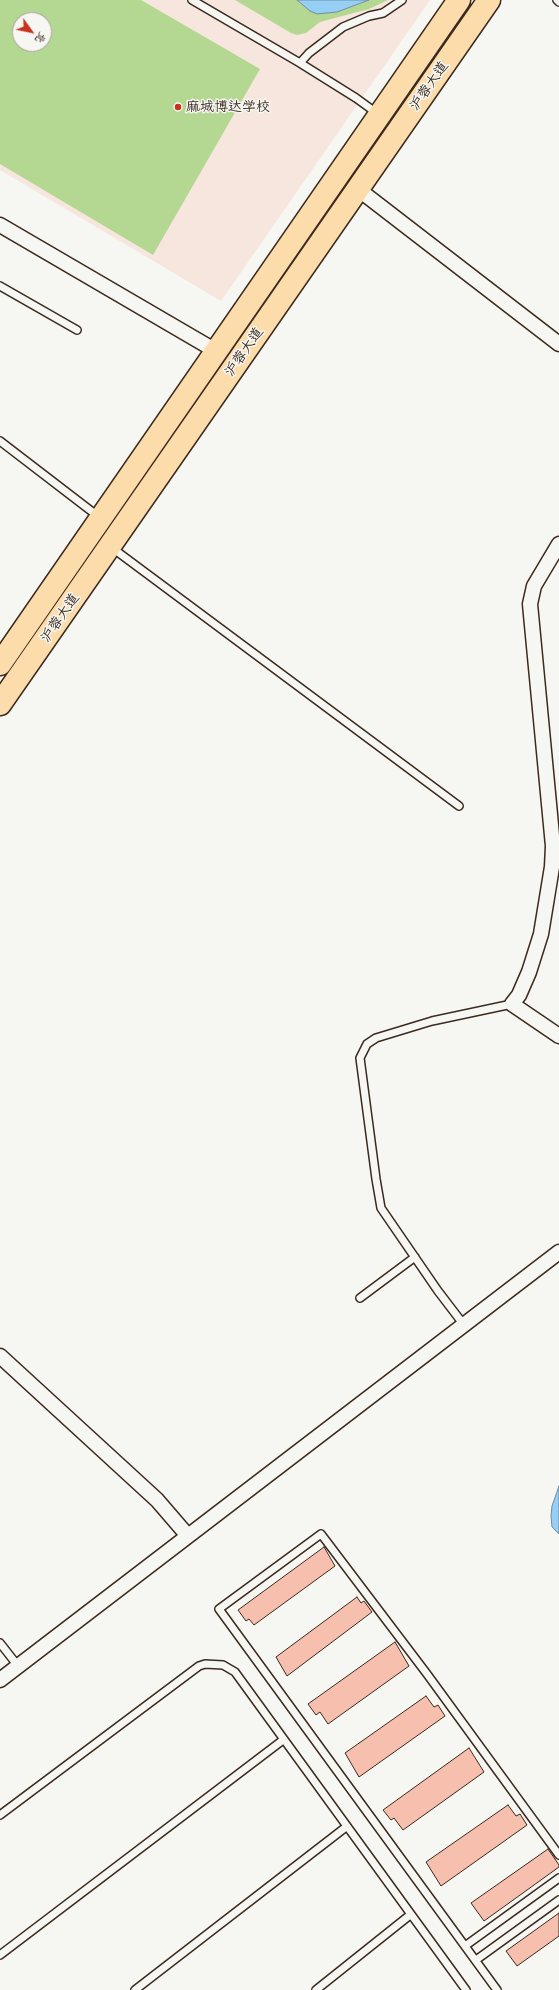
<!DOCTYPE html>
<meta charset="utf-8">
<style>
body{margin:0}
#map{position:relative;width:559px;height:1990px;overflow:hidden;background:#f6f6f2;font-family:Delius,"LXGW WenKai TC",sans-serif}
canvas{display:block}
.north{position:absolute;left:12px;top:12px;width:40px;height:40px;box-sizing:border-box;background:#f6f6f2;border:1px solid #aba49d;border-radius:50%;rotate:123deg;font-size:11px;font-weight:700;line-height:16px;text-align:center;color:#3b2a1e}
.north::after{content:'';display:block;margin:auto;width:14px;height:18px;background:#c8321e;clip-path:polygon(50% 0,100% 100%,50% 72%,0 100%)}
</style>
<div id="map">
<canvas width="559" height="1990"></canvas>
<div class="north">北</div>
</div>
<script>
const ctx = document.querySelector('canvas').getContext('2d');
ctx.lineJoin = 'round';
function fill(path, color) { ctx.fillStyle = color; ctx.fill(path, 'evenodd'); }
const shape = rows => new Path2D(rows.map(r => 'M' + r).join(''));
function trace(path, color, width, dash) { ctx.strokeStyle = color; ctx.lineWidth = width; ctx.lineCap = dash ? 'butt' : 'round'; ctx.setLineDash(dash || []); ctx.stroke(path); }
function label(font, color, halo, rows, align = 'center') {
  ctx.font = font + ' Delius,"LXGW WenKai TC",sans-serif'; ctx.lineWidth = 3; ctx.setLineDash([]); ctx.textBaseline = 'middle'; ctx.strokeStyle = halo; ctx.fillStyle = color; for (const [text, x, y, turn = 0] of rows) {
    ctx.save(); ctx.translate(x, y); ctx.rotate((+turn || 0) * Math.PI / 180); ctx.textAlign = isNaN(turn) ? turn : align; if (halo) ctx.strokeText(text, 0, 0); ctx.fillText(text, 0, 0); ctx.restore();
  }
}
const built = shape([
 [0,0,430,0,221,301,0,170],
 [20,20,44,20,44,44,20,44]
]);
const green = shape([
 [0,0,141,0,260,69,153,255,0,164],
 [20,20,44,20,44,44,20,44],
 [235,0,297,0,310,11,369,0,388,0,369,9,320,22,306,33,297,35,291,33]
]);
const water = shape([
 [297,0,369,0,337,12,317,14,310,11,297,0],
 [559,1486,559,1534,552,1527,551,1516,552,1506,559,1486]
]);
const building = shape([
 [324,1547,335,1566,254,1625,249,1619,246,1621,238,1610,324,1547],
 [357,1597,361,1603,364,1601,372,1612,287,1676,276,1657,357,1597],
 [395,1642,409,1666,328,1724,320,1712,316,1715,308,1704,395,1642],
 [426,1696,434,1707,438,1705,445,1716,359,1777,345,1753,426,1696],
 [469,1748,484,1772,403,1830,394,1818,391,1820,383,1810,469,1748],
 [508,1805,516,1816,520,1814,527,1825,441,1886,426,1862,508,1805],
 [548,1849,559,1865,559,1867,484,1921,471,1903,548,1849],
 [559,1913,559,1936,517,1966,506,1951,559,1913]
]);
const service = shape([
 [192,0,300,63,356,98,378,114],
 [557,0,559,2],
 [300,63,309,53,343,27,369,16,383,13,402,0],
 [0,286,77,330],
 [0,441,99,517],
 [111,547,459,806],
 [360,1298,415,1257],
 [464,1325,438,1291,381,1208,376,1179,360,1058,367,1044,376,1038,432,1021,512,1004],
 [0,1643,18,1666],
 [0,1815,199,1666,205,1664,223,1665,235,1672,466,1990],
 [465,1946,559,1878],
 [0,1955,283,1740],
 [476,1960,559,1900],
 [135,1990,346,1827],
 [316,1990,410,1915],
 [497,1990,219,1609,321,1534,427,1674,559,1855]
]);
const minor = shape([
 [358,189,559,344],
 [0,225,216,351],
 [559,544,534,586,530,604,553,846,552,867,541,934,529,972,519,995,512,1004,559,1036],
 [0,1356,157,1500,188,1536],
 [0,1680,559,1252]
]);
const primary = shape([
 [0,664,459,0],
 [0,704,489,0]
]);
const markers = [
 [178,107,4,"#c8321e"]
];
const streetNames = [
 ["沪蓉大道",429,86,-55],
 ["沪蓉大道",244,352,-55],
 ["沪蓉大道",60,618,-55]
];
const poiNames = [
 ["麻城博达学校",186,107]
];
fill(built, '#f6e6dd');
fill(green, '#b4d892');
fill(water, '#96cff6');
trace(water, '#728da0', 1);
fill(building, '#f7bfad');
trace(building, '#3b2a1e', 1);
trace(service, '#3b2a1e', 10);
trace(minor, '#3b2a1e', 17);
trace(primary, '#3b2a1e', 25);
trace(service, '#f6f6f2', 7);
trace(minor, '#f6f6f2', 14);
trace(primary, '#fddcac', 22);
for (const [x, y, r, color] of markers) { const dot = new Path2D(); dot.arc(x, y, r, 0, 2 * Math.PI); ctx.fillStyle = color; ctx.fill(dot); trace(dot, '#f6f6f2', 1.5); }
label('14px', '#3b2a1e', '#f6f6f2', streetNames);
label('14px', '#3b2a1e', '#f6f6f2', poiNames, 'left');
</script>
